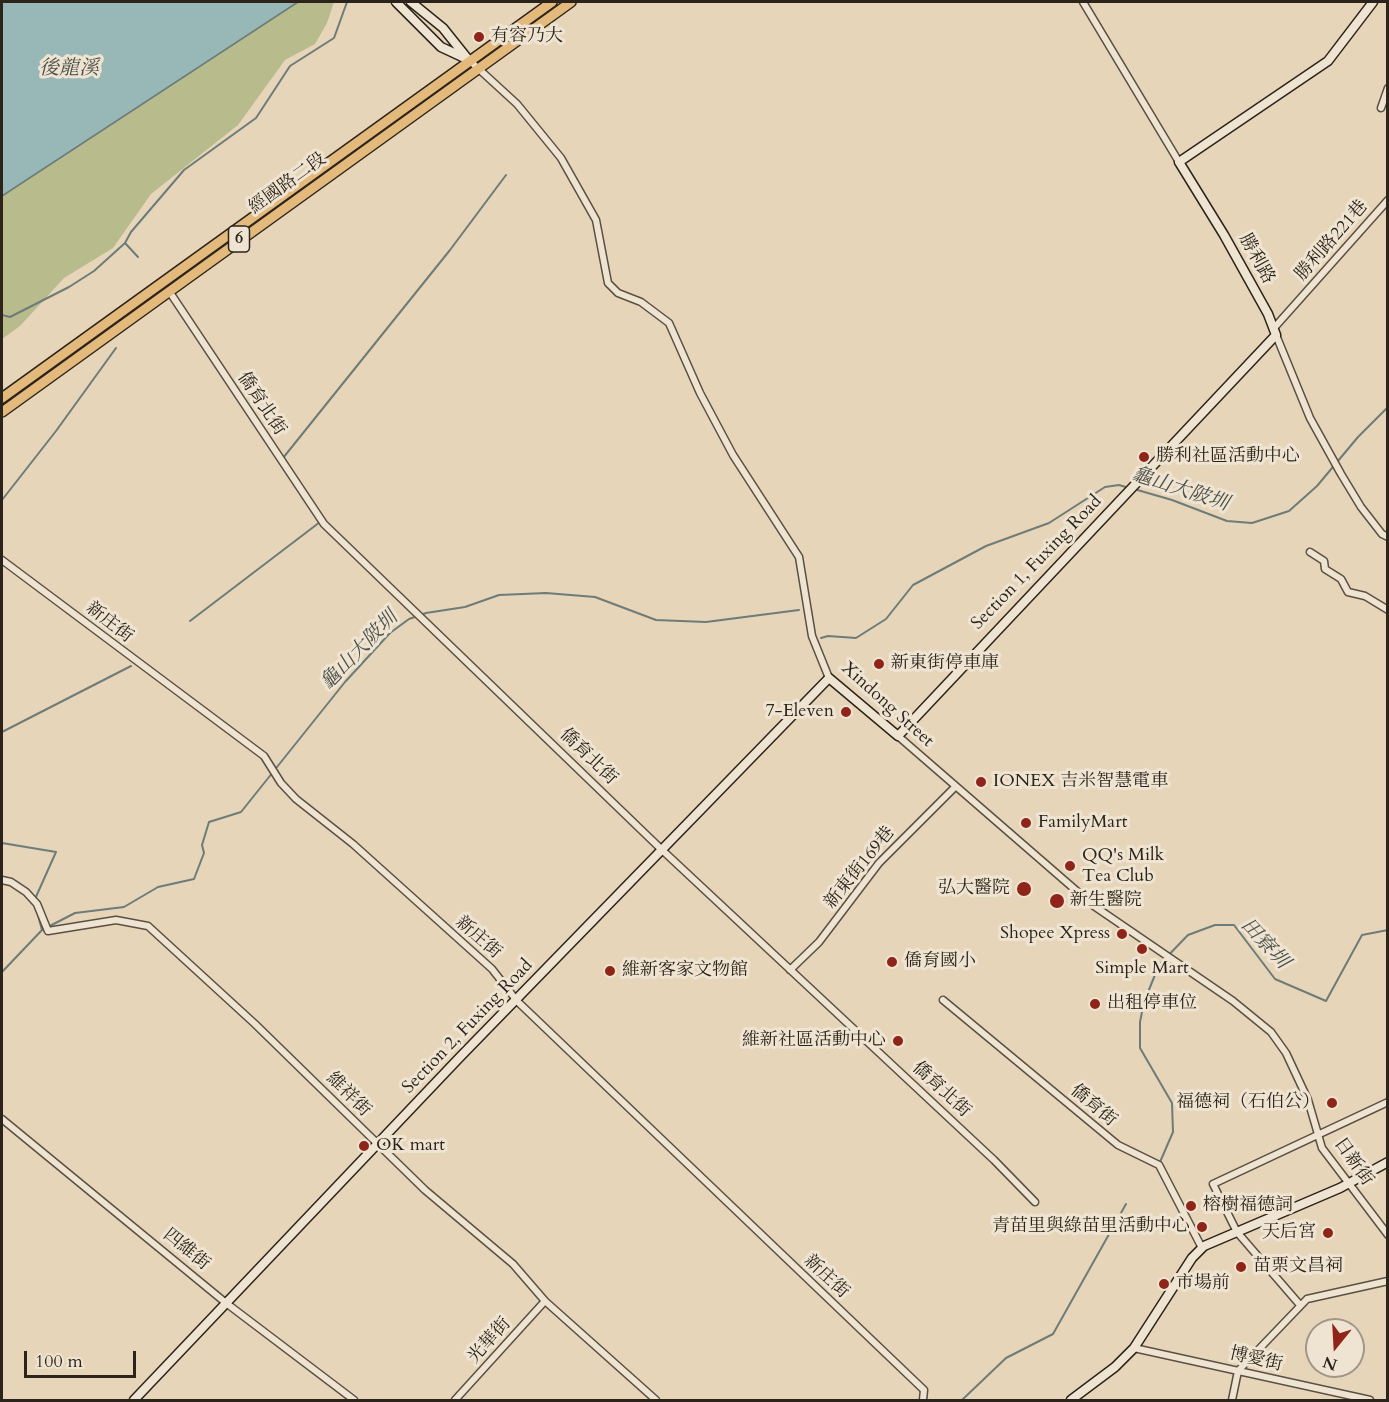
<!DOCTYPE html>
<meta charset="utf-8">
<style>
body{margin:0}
#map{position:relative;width:1389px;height:1402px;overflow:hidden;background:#e6d5b9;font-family:Cardo,serif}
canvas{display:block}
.frame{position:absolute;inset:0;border:3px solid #2c241a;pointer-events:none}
.north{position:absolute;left:1305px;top:1318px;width:60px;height:60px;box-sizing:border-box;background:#efe4d2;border:2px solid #a19788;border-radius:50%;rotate:198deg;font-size:16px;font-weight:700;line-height:24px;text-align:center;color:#2c241a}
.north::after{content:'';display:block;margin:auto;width:21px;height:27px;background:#8f2418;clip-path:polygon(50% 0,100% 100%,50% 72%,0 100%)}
.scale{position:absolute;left:24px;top:1351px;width:112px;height:27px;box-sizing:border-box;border:3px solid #2c241a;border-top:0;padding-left:8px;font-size:18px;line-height:21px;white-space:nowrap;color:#2c241a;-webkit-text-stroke:4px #efe4d2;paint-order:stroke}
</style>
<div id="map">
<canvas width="1389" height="1402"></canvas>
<div class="frame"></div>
<div class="north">N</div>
<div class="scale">100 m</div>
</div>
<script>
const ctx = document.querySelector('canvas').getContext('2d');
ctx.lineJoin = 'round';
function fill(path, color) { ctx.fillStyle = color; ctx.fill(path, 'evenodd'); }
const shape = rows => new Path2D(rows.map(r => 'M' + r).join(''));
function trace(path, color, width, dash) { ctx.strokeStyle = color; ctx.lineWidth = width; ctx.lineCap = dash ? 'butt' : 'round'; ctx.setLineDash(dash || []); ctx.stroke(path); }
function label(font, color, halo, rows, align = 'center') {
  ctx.font = font + ' Cardo,"Noto Serif TC",serif'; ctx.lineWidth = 6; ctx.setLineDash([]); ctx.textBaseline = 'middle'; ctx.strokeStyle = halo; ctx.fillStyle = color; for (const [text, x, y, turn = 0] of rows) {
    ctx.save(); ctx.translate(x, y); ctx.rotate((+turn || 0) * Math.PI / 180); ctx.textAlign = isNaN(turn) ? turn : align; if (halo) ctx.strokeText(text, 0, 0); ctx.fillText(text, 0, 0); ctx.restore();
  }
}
const green = shape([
 [298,2,334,2,327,23,315,44,285,60,238,125,151,194,113,248,64,278,20,326,2,339,2,196]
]);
const water = shape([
 [2,2,298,2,2,196,2,2]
]);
const stream = shape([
 [125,243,138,257],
 [2,315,10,317,69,287,94,271,125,243,131,232,184,170,256,118,290,66,334,38,347,2],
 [283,458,450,250,506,175],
 [1134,489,1172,500,1227,521,1252,523,1289,511,1317,486,1358,437,1388,407],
 [2,500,56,431,116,348],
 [190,621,320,522],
 [821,638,828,636,856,638,886,619,913,585,986,546,1049,523,1105,487,1119,485,1129,488],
 [2,732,131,666],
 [2,843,56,852,35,899],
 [35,904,42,930],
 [2,972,42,930,75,913,124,907,158,887,194,879,204,853,202,845,209,822,241,812,345,682,390,633,409,619,426,613,465,607,499,595,546,593,595,597,656,620,706,622,799,610],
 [1160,1162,1173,1132,1172,1103,1140,1048,1140,1022,1144,1002,1159,965,1188,935,1215,925,1234,925,1275,979,1326,1001,1362,935,1388,930],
 [962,1400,1006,1358,1053,1334,1126,1204]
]);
const street = shape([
 [1083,2,1179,162],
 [469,60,517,104,561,158,596,220,608,283,618,293,641,302,669,323,700,393,733,455,799,557,812,636,829,678],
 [1381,108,1388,88],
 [169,291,324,524,661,849,994,1160,1035,1202],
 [1274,328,1388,200],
 [1276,335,1310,418,1341,474,1361,507,1382,534,1388,537],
 [1310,552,1324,561,1325,569,1341,579,1348,592,1365,596,1388,610],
 [2,560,264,756,281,783,296,799,353,844,492,969,517,1001,924,1390,923,1400],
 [898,736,1094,906,1233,1001,1271,1032,1286,1053,1308,1100,1322,1148,1388,1235],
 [2,880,11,882,26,892,37,904,48,931,116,920,148,926,255,1024,425,1190,513,1264,545,1301,656,1400],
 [790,970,819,942,879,863,955,787],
 [943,1000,1118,1145,1159,1165,1202,1248],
 [2,1119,226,1303,354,1400],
 [1300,1305,1237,1232,1213,1184,1388,1102],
 [1134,1348,1370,1400],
 [455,1400,545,1301],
 [1232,1400,1238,1371,1307,1299,1388,1281]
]);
const secondary = shape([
 [396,2,441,47,469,60],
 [411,2,443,28,467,58],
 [134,1400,460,1057,829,678,898,736,1276,335,1268,314,1224,235,1179,162,1328,61,1373,2],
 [1071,1400,1115,1367,1134,1348,1192,1258,1204,1246,1340,1188,1388,1162]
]);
const primary = shape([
 [2,398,552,2],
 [2,412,571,2]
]);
const markers = [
 [479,37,6,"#8f2418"],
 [1144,457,6,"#8f2418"],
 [879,664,6,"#8f2418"],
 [846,712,6,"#8f2418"],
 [981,782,6,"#8f2418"],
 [1026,823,6,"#8f2418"],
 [1070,866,6,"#8f2418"],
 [1024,889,8,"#8f2418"],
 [1057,901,8,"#8f2418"],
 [1122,934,6,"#8f2418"],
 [1142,949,6,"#8f2418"],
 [892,962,6,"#8f2418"],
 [610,971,6,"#8f2418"],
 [1095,1004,6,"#8f2418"],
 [898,1041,6,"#8f2418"],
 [1332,1103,6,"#8f2418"],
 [364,1146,6,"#8f2418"],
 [1191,1206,6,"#8f2418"],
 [1202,1227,6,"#8f2418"],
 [1328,1233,6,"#8f2418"],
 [1241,1267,6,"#8f2418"],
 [1164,1284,6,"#8f2418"]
];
const shields = [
 [239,239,21]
];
const shieldNames = [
 ["6",239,239]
];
const poiNames = [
 ["有容乃大",491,37],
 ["勝利社區活動中心",1156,457],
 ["新東街停車庫",891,664],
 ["7-Eleven",834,712,"right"],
 ["IONEX 吉米智慧電車",993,782],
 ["FamilyMart",1038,823],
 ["QQ's Milk",1082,856],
 ["Tea Club",1082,877],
 ["弘大醫院",1010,889,"right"],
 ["新生醫院",1070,901],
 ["Shopee Xpress",1110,934,"right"],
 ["僑育國小",904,962],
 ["Simple Mart",1142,969,"center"],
 ["維新客家文物館",622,971],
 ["出租停車位",1107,1004],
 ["維新社區活動中心",886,1041,"right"],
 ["福德祠（石伯公）",1320,1103,"right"],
 ["OK mart",376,1146],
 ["榕樹福德詞",1203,1206],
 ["青苗里與綠苗里活動中心",1190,1227,"right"],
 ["天后宮",1316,1233,"right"],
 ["苗栗文昌祠",1253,1267],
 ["市場前",1176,1284]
];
const streetNames = [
 ["經國路二段",288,184,-36],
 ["勝利路221巷",1332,241,-49],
 ["勝利路",1256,259,61],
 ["僑育北街",261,404,56],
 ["Section 1, Fuxing Road",1037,563,-46],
 ["新庄街",109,623,38],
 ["Xindong Street",887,705,42],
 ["僑育北街",588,757,44],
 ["新東街169巷",860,868,-51],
 ["新庄街",478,938,41],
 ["Section 2, Fuxing Road",468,1027,-46],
 ["僑育北街",941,1090,43],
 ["維祥街",348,1095,45],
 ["僑育街",1093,1106,40],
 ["日新街",1353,1162,55],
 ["四維街",186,1250,39],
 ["新庄街",826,1277,43],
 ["光華街",490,1341,-48],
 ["博愛街",1256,1360,13]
];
const waterNames = [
 ["後龍溪",69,69],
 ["龜山大陂圳",1180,490,18],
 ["龜山大陂圳",360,651,-46],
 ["田寮圳",1264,944,47]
];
fill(green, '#b8bc8d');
fill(water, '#98b7b7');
trace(water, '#6d7c78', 1.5);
trace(stream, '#6d7c78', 2);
trace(street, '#5a5042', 9);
trace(secondary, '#2c241a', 11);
trace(primary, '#2c241a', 12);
trace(street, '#efe4d2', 6);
trace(secondary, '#efe4d2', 8);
trace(primary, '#e3ba7c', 9);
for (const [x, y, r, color] of markers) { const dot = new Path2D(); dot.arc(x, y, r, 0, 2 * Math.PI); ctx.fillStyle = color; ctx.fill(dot); trace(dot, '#efe4d2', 2); }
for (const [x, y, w] of shields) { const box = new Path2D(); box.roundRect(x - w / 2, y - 13, w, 26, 4.5); ctx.fillStyle = '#efe4d2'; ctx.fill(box); trace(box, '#2c241a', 1.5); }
label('bold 16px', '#2c241a', null, shieldNames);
label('18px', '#2c241a', '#efe4d2', poiNames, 'left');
label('18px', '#2c241a', '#efe4d2', streetNames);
label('italic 20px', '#4c5049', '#efe4d2', waterNames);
</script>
